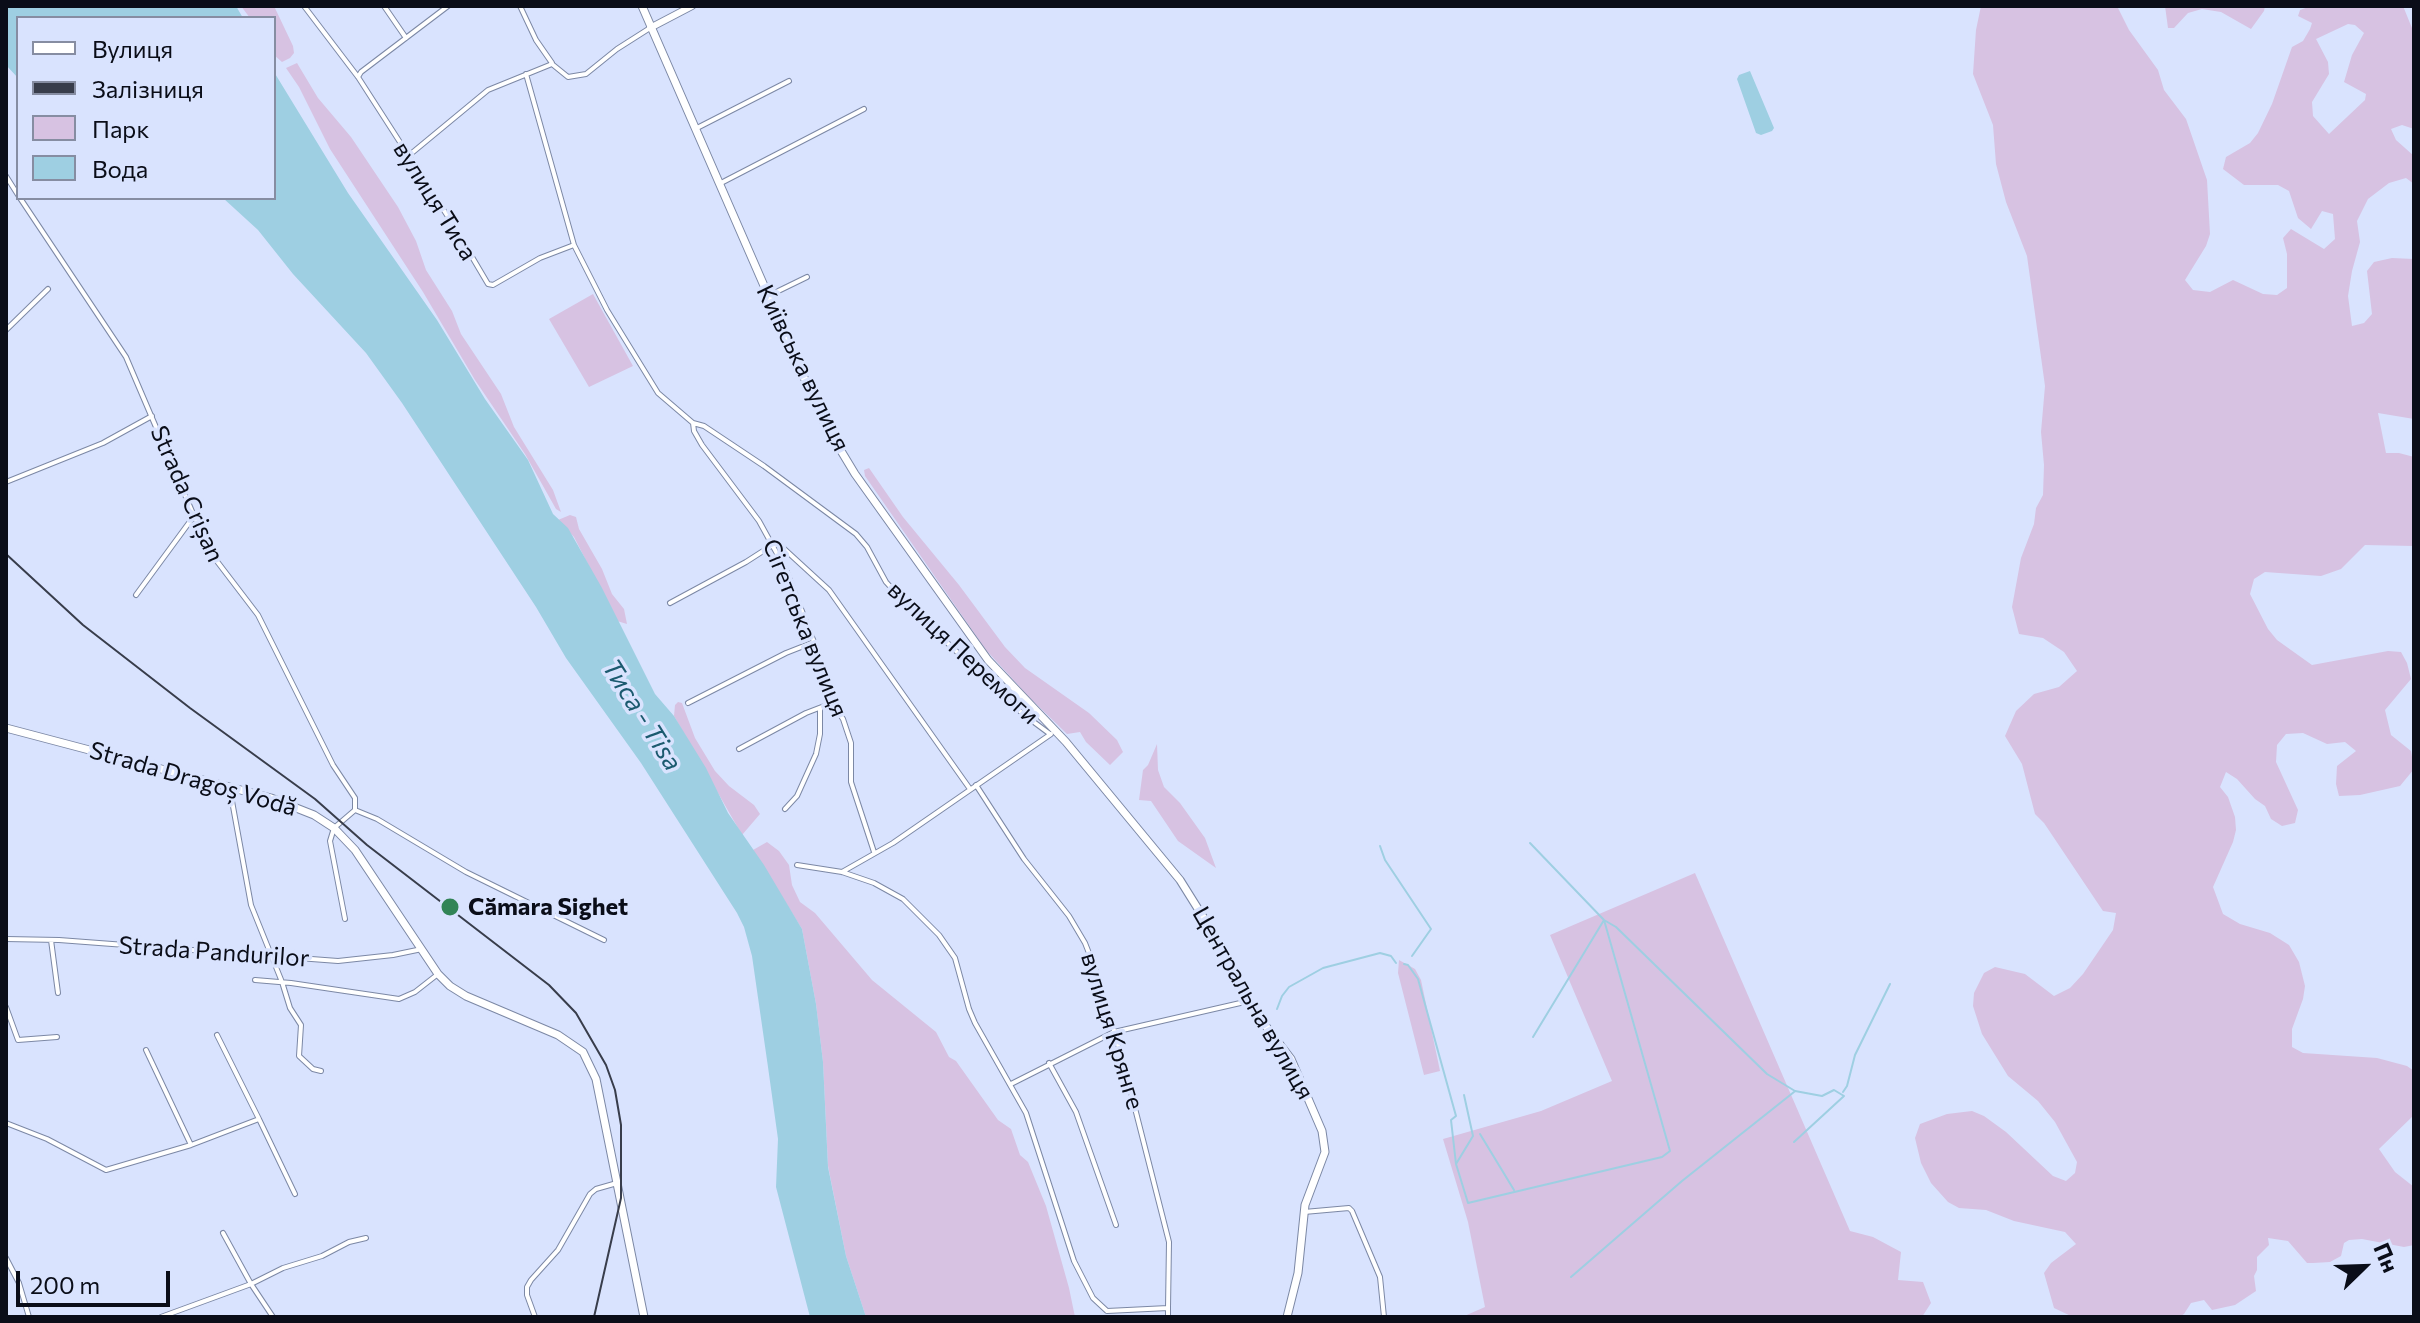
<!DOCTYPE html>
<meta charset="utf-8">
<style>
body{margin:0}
#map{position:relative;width:2420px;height:1323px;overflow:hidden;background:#d9e3fe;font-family:Commissioner,sans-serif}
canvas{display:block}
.frame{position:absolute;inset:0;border:8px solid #0a0d18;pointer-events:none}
.legend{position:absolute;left:16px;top:16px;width:260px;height:184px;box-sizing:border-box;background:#d9e3fe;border:2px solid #868da2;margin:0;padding:10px 14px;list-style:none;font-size:24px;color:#0a0d18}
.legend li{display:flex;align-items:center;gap:16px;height:40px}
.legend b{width:40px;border:2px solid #868da2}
.north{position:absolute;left:2324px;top:1227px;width:80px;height:80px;-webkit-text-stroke:6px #d9e3fe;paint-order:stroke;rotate:67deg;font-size:22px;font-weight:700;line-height:32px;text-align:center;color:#0a0d18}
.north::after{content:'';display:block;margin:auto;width:28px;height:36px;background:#0a0d18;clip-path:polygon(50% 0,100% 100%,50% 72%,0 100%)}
.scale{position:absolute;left:16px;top:1271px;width:154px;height:36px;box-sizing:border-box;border:4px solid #0a0d18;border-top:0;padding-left:10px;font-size:24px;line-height:28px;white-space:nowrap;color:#0a0d18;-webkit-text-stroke:6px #d9e3fe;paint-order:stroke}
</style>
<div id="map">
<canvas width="2420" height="1323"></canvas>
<div class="frame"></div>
<ul class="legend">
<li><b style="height:10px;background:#fff"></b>Вулиця</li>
<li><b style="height:10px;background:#383d4b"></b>Залізниця</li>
<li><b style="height:22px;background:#d7c2e2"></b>Парк</li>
<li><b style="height:22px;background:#9ecfe2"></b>Вода</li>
</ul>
<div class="north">Пн</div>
<div class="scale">200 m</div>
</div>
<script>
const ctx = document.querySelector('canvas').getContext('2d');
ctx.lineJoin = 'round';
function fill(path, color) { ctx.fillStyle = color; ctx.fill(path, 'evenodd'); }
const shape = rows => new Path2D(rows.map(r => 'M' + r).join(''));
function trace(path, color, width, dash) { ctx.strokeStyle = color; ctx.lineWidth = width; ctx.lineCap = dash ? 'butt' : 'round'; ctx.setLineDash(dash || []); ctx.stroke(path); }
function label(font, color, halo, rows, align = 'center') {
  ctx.font = font + ' Commissioner,sans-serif'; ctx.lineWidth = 7; ctx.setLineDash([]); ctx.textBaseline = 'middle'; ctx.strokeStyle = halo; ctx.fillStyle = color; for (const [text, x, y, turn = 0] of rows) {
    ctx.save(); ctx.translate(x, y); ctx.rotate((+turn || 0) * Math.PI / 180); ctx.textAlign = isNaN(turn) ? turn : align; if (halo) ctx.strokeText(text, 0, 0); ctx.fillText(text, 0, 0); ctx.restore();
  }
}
const green = shape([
 [241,6,274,6,293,46,294,53,290,58,282,62,274,55,274,18,250,18],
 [1981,6,2117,6,2129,30,2158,70,2164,90,2186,119,2207,180,2210,234,2206,246,2185,280,2193,290,2210,292,2233,280,2263,294,2277,295,2287,288,2287,254,2283,238,2291,229,2324,249,2335,239,2333,214,2322,211,2311,229,2298,218,2289,191,2278,185,2244,185,2223,169,2226,157,2250,143,2258,133,2272,104,2292,47,2303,41,2310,29,2312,23,2298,16,2300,10,2311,6,2403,6,2414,33,2414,129,2402,125,2391,129,2396,140,2414,156,2414,184,2406,178,2389,183,2368,199,2357,221,2360,242,2352,271,2348,296,2352,326,2364,323,2372,314,2367,271,2374,262,2392,258,2414,259,2414,419,2378,413,2386,453,2399,453,2414,457,2414,546,2365,545,2341,569,2321,576,2265,572,2254,579,2250,594,2268,629,2277,640,2312,665,2388,651,2401,652,2407,663,2411,679,2385,710,2391,735,2411,751,2414,769,2400,786,2360,795,2339,796,2336,784,2337,766,2356,751,2345,742,2327,744,2303,733,2286,734,2277,745,2276,762,2298,810,2295,823,2282,826,2271,819,2265,806,2255,799,2237,779,2226,772,2220,787,2228,797,2235,817,2236,830,2233,842,2213,887,2223,914,2240,924,2270,933,2289,945,2299,962,2305,986,2303,999,2292,1029,2292,1047,2303,1053,2377,1058,2407,1066,2414,1071,2414,1115,2379,1149,2395,1172,2414,1187,2414,1245,2404,1247,2362,1239,2349,1240,2344,1243,2341,1256,2330,1262,2313,1263,2307,1263,2288,1241,2268,1238,2269,1245,2257,1257,2257,1270,2254,1276,2256,1291,2235,1305,2212,1310,2204,1300,2191,1303,2184,1314,2179,1317,2073,1317,2054,1308,2044,1273,2051,1263,2076,1244,2065,1232,2014,1221,1986,1210,1959,1208,1948,1202,1931,1183,1921,1163,1915,1138,1920,1124,1947,1114,1972,1111,1984,1116,2006,1132,2053,1176,2066,1181,2075,1173,2077,1162,2055,1122,2038,1101,2008,1076,1982,1034,1973,1006,1974,993,1984,973,1995,967,2025,974,2054,996,2070,988,2083,974,2113,930,2116,913,2103,911,2044,823,2035,814,2022,764,2005,736,2016,711,2034,694,2059,687,2077,671,2064,652,2043,638,2019,634,2012,607,2021,558,2034,524,2036,508,2043,495,2044,465,2041,432,2045,386,2027,256,2006,202,1996,164,1993,125,1973,74,1976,30],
 [2348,24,2355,25,2364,33,2352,55,2344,82,2366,94,2365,100,2329,134,2313,116,2312,102,2329,74,2328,62,2316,39],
 [2165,6,2265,6,2264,11,2251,29,2221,12,2202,9,2188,13,2174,28,2168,28],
 [297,63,318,98,351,137,398,207,416,241,426,270,452,311,461,334,501,394,514,427,553,490,561,512,556,509,525,454,475,380,423,292,330,149,299,87,286,68],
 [593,294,633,366,589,387,549,319],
 [869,468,903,517,959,585,1005,647,1025,668,1089,713,1117,740,1123,752,1110,765,1086,742,1080,732,1067,734,1029,697,986,650,865,476,864,470],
 [570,515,576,517,579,529,602,569,612,594,624,609,627,624,617,621,574,537,558,520],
 [678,702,682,703,695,738,715,771,729,786,754,805,760,814,742,835,674,716,675,705],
 [1157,744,1158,770,1164,787,1180,803,1205,838,1216,868,1178,841,1151,801,1139,800,1143,770,1148,765],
 [767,842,779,851,789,865,792,885,800,902,815,913,872,980,936,1032,949,1057,956,1061,998,1120,1011,1129,1020,1155,1028,1162,1046,1206,1069,1288,1075,1317,866,1317,846,1256,828,1166,823,1062,816,1004,802,929,753,850],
 [1695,873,1850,1231,1873,1237,1901,1252,1898,1280,1923,1282,1931,1303,1922,1317,1462,1317,1485,1307,1468,1222,1443,1139,1541,1111,1612,1081,1550,935],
 [1399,960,1415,969,1421,980,1440,1071,1424,1075,1398,973]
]);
const water = shape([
 [6,6,236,6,243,18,18,18,18,78,6,65],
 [1750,71,1774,128,1772,131,1761,135,1756,133,1737,79,1739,75],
 [274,72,348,193,437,320,485,399,528,460,553,514,568,528,602,588,655,694,674,716,706,768,728,813,764,865,802,929,816,1004,823,1062,828,1167,846,1256,866,1317,810,1317,776,1187,778,1139,768,1067,752,956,744,927,737,913,641,763,566,658,536,607,402,403,366,353,293,274,258,230,223,198,274,198]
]);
const stream = shape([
 [1530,843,1604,920,1616,927,1767,1074,1795,1091,1822,1096,1834,1090,1844,1096,1794,1142],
 [1380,846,1385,860,1431,929,1412,956],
 [1404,964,1408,965,1418,979,1456,1116,1451,1120,1456,1164,1473,1136,1464,1095],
 [1277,1009,1282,996,1289,987,1323,968,1380,953,1391,956,1396,963],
 [1843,1092,1847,1086,1855,1055,1890,984],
 [1480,1134,1514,1190],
 [1456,1164,1468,1203,1662,1157,1670,1151,1604,920,1533,1037],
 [1571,1277,1682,1181,1794,1092]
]);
const street = shape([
 [304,6,358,77,452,223,488,284,493,285,540,258,574,245],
 [384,6,406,38],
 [520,6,536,40,552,63],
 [526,74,574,245,607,310,658,393,693,423,704,426,764,466,856,534,867,547,886,582,907,605,1023,714,1050,734],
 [358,77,361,72,448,6],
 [697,128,789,81],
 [407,157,488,90,552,64,568,77,586,74,617,49,650,28],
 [6,176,18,195],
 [721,183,864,109],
 [20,198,126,357,194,516,216,560,258,615,333,765,355,798,355,810,334,828,330,841,345,919],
 [768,296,807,277],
 [6,330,48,289],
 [693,423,694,431,702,445,759,521,786,570,814,642,832,703,843,719,851,743,851,782,874,852],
 [6,482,103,443,152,416],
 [136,595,194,516],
 [670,603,746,562,774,544,781,546,829,590,970,789],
 [688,703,786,653,814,642],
 [739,749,806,713,832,703],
 [976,785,1024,859,1069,916,1085,943,1098,976,1125,1069,1169,1242,1168,1308],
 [237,790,232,801,251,905,282,982,290,1008,301,1025,299,1056,313,1069,321,1071],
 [785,809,797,796,816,754,820,734,820,708],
 [355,810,377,819,466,872,604,940],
 [797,865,842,872,874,883,903,899,939,935,955,958,969,1009,975,1023,1026,1113,1074,1261,1093,1298,1107,1311,1168,1308,1168,1317],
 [842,872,893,843,1051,734],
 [6,939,59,940,338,961,393,955,422,949],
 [51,940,58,993],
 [255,980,291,983,399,999,415,992,438,974],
 [6,1007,18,1040,57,1037],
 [217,1035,259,1119],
 [146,1050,191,1145],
 [1049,1063,1076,1112,1116,1225],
 [1011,1084,1114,1032,1249,1001],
 [6,1123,47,1139,106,1170,191,1145,259,1119,295,1194],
 [1304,1212,1349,1208,1352,1211,1380,1277,1384,1317],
 [223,1233,251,1284,283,1268,322,1256,349,1242,366,1238],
 [6,1258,19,1283,29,1317],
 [161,1317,251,1284,273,1317],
 [535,1317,527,1295,527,1287,531,1280,558,1250,590,1194,596,1189,617,1183]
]);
const secondary = shape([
 [650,28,692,6]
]);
const primary = shape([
 [642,6,823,421,855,474,988,660,1066,742,1180,880,1225,952,1255,1012,1291,1059,1322,1131,1325,1152,1305,1205,1298,1273,1287,1317],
 [6,728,271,798,314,815,334,828,355,850,438,974,450,986,466,996,558,1035,583,1052,596,1079,644,1317]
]);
const rail = shape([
 [6,554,83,625,190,708,315,799,367,845,549,985,576,1013,606,1065,615,1090,621,1125,621,1198,594,1317]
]);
const markers = [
 [450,907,10,"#318456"]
];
const streetNames = [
 ["вулиця Тиса",435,201,58],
 ["Київська вулиця",803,368,64],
 ["Strada Crișan",187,494,66],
 ["Сігетська вулиця",805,628,68],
 ["вулиця Перемоги",963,653,43],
 ["Strada Dragoș Vodă",193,779,16],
 ["Strada Pandurilor",214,952,4],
 ["Центральна вулиця",1253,1003,60],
 ["вулиця Крянге",1112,1031,73]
];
const poiNames = [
 ["Cămara Sighet",468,907]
];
const waterNames = [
 ["Тиса - Tisa",642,715,58]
];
fill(green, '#d7c2e2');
fill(water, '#9ecfe2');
trace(stream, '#9ecfe2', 2);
trace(street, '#7c88a5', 6);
trace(secondary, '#7c88a5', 8);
trace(primary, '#7c88a5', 9);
trace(street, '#fff', 4);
trace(secondary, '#fff', 6);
trace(primary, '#fff', 7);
trace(rail, '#383d4b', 2);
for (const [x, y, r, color] of markers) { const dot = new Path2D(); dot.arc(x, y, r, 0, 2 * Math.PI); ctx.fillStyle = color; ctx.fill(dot); trace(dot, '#d9e3fe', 3); }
label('24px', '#0a0d18', '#d9e3fe', streetNames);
label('bold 24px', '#0a0d18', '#d9e3fe', poiNames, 'left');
label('italic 26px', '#1b5a6f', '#d9e3fe', waterNames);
</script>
